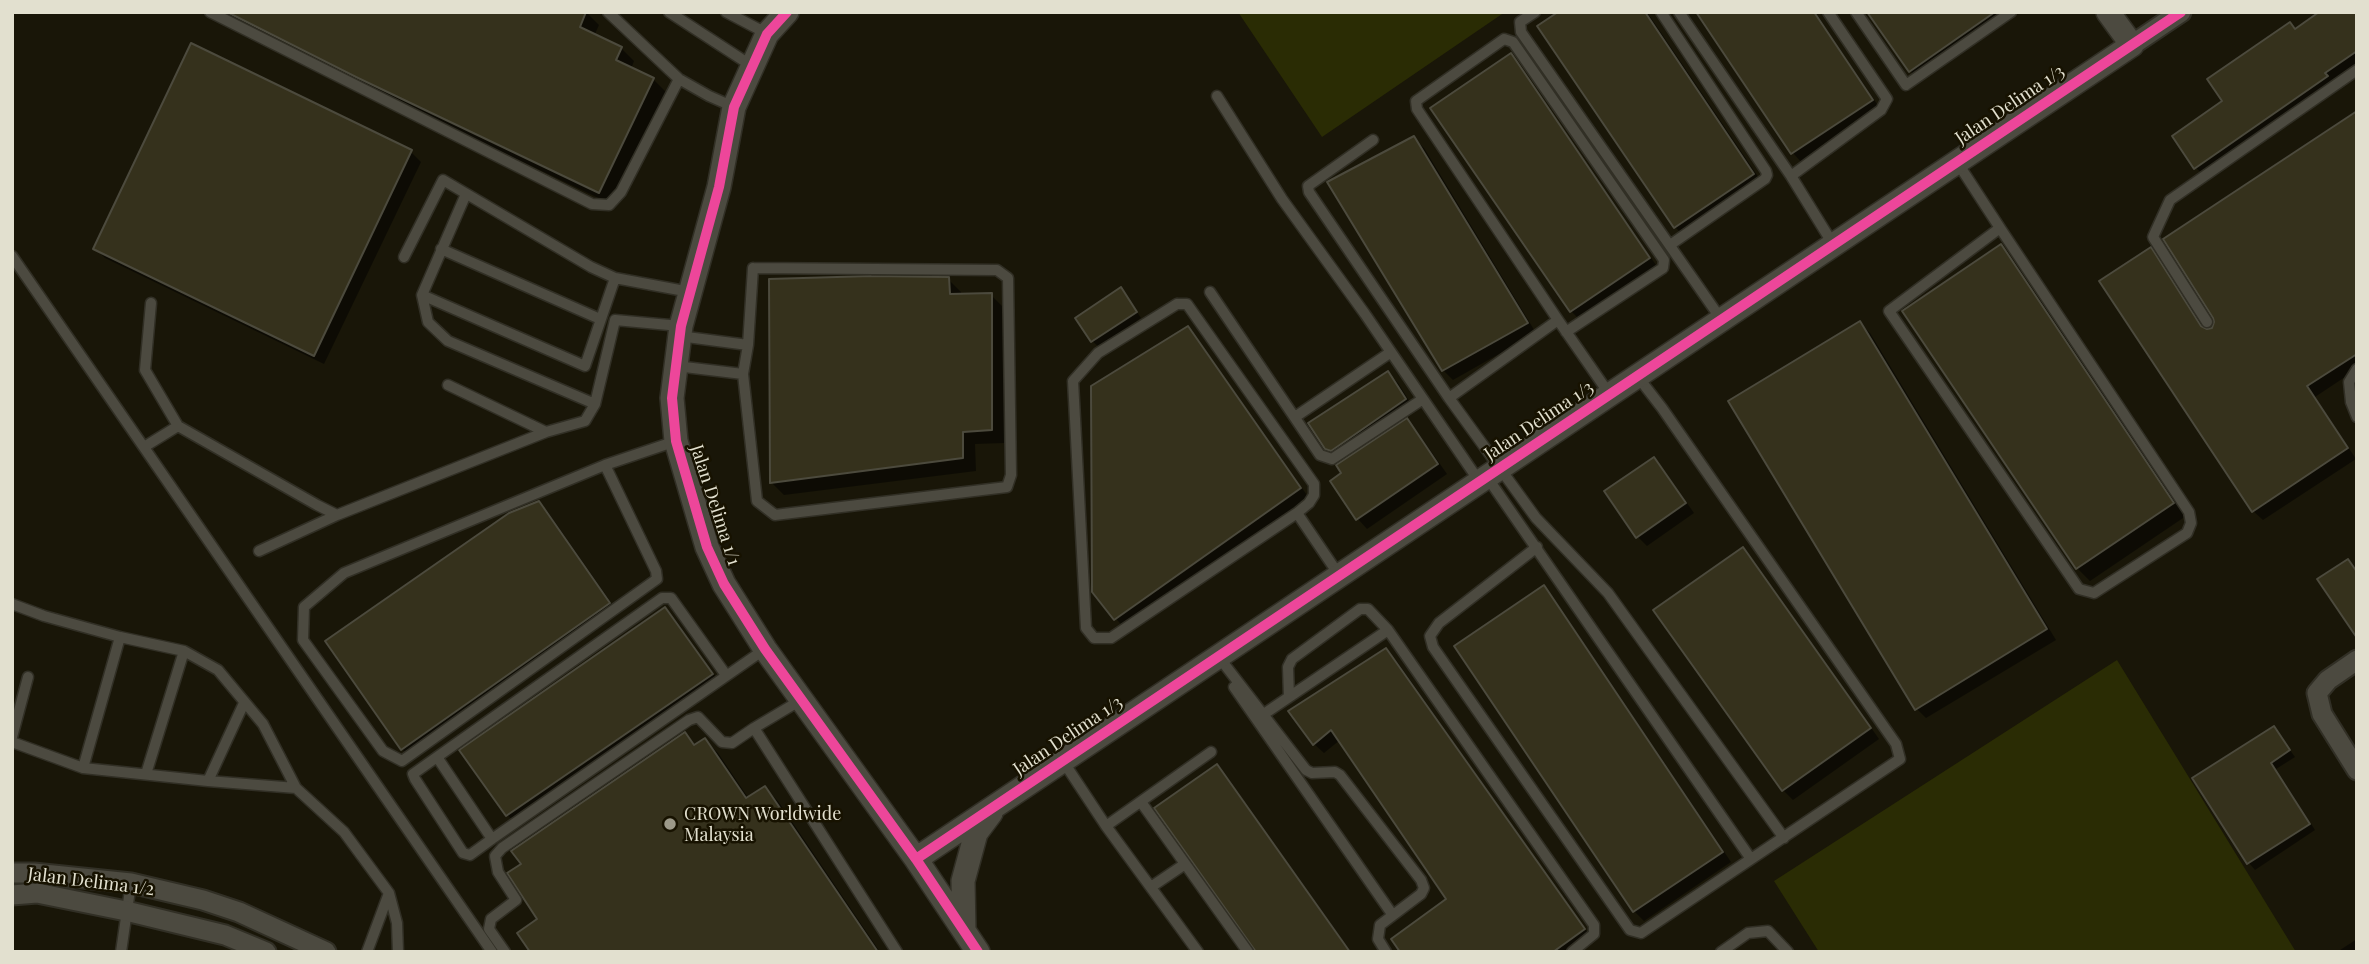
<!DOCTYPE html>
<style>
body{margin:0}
#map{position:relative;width:2369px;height:964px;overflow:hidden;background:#191608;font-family:"Playfair Display",serif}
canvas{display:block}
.frame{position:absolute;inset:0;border:14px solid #e2e0cf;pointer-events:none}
</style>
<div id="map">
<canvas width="2369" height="964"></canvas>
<div class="frame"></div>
</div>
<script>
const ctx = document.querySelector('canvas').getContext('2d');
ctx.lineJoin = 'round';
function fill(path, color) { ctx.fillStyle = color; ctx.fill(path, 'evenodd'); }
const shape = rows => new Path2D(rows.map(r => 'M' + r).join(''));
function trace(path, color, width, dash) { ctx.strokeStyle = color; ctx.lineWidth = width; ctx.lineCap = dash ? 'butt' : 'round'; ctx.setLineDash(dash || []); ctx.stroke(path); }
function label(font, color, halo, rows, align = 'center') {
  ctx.font = font + ' "Playfair Display",serif'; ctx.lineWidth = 5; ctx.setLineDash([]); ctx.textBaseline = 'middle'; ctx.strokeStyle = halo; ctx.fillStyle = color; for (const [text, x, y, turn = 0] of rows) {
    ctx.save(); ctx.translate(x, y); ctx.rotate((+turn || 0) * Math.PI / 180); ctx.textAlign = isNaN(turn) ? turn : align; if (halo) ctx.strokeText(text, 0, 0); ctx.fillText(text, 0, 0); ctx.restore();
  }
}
const green = shape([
 [1238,12,1505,12,1322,137],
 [2117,660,2296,952,1819,952,1774,881]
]);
const shadow = shape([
 [209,12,586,12,599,25,594,36,621,48,634,61,631,69,653,79,666,92,613,205],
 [1561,12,1647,12,1763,184,1685,237,1675,227],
 [1698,12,1815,12,1881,110,1802,163,1793,153],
 [1869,12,2006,12,1920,81,1910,71],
 [2357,12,2357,71,2336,85,2338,89,2208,179,2195,167,2224,102,2296,30],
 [1510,55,1520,65,1658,268,1581,321,1571,311],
 [2357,113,2357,369,2315,397,2356,459,2263,520,2253,511,2150,249,2160,259,2206,331,2213,329],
 [1414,138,1424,148,1536,333,1453,380,1443,370,1329,183],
 [411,152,421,162,324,364,105,258,95,248],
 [2000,247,2013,260,2186,516,2090,581,2077,568],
 [948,279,961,292,961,296,991,295,1004,308,1005,443,975,444,976,471,784,495,771,482],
 [1126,296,1141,318,1099,347,1092,341],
 [1860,323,1870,333,2056,640,1926,718,1916,708],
 [1187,328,1197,338,1309,498,1125,629,1093,592],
 [1388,373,1398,383,1415,410,1341,460,1337,458,1326,448],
 [1407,421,1416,430,1447,474,1367,529,1358,519,1332,482],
 [1653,459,1663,469,1694,513,1647,546,1638,537],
 [538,503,548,512,619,614,412,759,402,749],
 [1742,549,1752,559,1879,739,1793,800,1783,790,1656,610],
 [1543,588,1553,597,1731,862,1644,921,1634,911],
 [665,610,675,619,721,684,517,824,507,815],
 [1386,651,1396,660,1593,940,1576,952,1402,952,1449,900,1340,740,1324,753,1314,744],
 [2274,728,2295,757,2276,769,2315,830,2255,870,2249,863,2195,779],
 [685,734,696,746,705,740,718,753,749,799,765,788,778,801,880,952,532,952,539,920],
 [1217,766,1226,776,1351,952,1258,952],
 [2357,939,2357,952,2337,952]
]);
const building = shape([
 [227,12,586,12,580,27,622,47,616,60,654,78,599,193,356,77,227,12],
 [1558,12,1645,12,1754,174,1674,228,1537,26,1558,12],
 [1696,12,1814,12,1873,100,1791,154,1696,12],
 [1867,12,1995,12,1909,72,1867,12],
 [2319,12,2357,12,2357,51,2325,73,2328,76,2194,169,2172,136,2222,101,2207,79,2290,22,2295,29,2319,12],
 [191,43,412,150,314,356,93,249,191,43],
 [1511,53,1650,258,1570,312,1430,108,1511,53],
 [2357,111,2357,354,2307,386,2348,448,2252,512,2099,281,2151,247,2201,326,2207,329,2212,328,2214,322,2213,318,2163,239,2357,111],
 [1414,136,1528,323,1442,371,1327,182,1414,136],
 [2001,244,2174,503,2076,569,1902,311,2001,244],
 [871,276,949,277,950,294,992,293,992,430,963,432,963,458,770,483,769,279,871,276],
 [1121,287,1137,312,1091,342,1075,318,1121,287],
 [1860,321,2047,629,1915,710,1728,401,1860,321],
 [1188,326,1301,488,1114,620,1092,592,1091,386,1188,326],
 [1388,371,1406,399,1331,451,1325,449,1308,423,1388,371],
 [1407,418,1438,464,1356,520,1330,481,1341,473,1336,465,1407,418],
 [1654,457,1686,503,1636,538,1604,491,1654,457],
 [539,501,610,603,401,750,325,641,509,513,539,501],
 [1743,547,1871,728,1782,791,1653,610,1743,547],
 [2348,559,2357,572,2357,638,2317,579,2348,559],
 [1544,585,1723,852,1633,912,1454,646,1544,585],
 [665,607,713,674,506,816,459,750,665,607],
 [1386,648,1585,929,1553,952,1400,952,1391,939,1446,899,1331,730,1313,745,1288,711,1386,648],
 [2274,726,2290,750,2271,763,2310,824,2247,864,2192,778,2274,726],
 [685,732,694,745,705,738,746,798,765,786,878,952,530,952,517,933,537,919,507,873,521,864,511,851,685,732],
 [1217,764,1350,952,1256,952,1154,808,1217,764]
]);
const service = shape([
 [210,12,592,204,609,205,621,192,679,79],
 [608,12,679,79,709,96,734,107],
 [669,12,752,66],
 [726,12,766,33],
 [1535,12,1520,22,1521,32,1721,319],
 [1661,12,1766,171,1767,175,1765,179,1670,245],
 [1679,12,1791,176,1833,244],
 [1856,12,1906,85,2011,12],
 [1217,96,1282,199,1365,314,1479,481],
 [1373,140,1308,186,1309,192,1449,398],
 [1957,162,2000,228],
 [1791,176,1881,110,1887,99,1828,12],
 [466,194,422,295,428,322,448,341,595,404],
 [2000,228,2189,512,2191,523,2187,533,2094,593,2079,589,1889,311,2000,228],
 [441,249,600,319],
 [12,256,492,952],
 [404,257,443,180,591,267,615,278,690,292],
 [753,268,997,270,1008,278,1011,475,1007,487,775,515,757,501,743,374,748,345,753,268],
 [1210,292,1320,455,1332,459,1423,399],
 [422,295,585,366,615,278],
 [151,303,145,370,178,426,317,505,337,515],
 [1177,304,1187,304,1314,484,1314,495,1309,503,1297,513,1111,638,1094,638,1086,628,1073,381,1098,353,1177,304],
 [1558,320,1449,398,1536,518,1608,593,1784,838],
 [2207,322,2153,237,2170,200,2357,70],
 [1566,332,1663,268,1664,260,1513,42,1504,39,1416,101,1417,109,1558,320,1590,366,1610,395],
 [679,336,748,345],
 [676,366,743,374],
 [2357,369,2349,382,2351,402,2357,417],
 [448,385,546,432],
 [1295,417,1391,352],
 [144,447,178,426],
 [605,465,656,571,657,579,402,761,383,751,303,640,304,607,344,573,605,465,676,441],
 [1487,477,1751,859],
 [1297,513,1339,575],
 [1537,547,1439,623,1430,636,1433,647,1630,930,1641,933,1900,759,1896,744,1662,408,1638,377],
 [259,551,337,515,546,432,585,421,595,404,615,320,680,326],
 [12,604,44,616,120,637,184,651,218,670,263,724,296,788,344,832,389,893,397,923,398,952],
 [1218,656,1306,770,1312,773,1335,772,1340,775,1421,880,1424,888,1421,894,1380,925,1378,939,1386,952],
 [726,675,671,598,662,598,437,757,492,839,765,649],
 [1234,687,1392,914],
 [1289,697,1288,667,1292,659,1360,609,1368,609,1388,630],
 [1264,714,1388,630,1594,925,1594,934,1572,952],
 [754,728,801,700],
 [12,737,28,677],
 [12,742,83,768,208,781,296,788],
 [437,757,413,774,415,779,463,853,470,855,492,839],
 [1063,761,1106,826,1198,952],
 [83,768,120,637],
 [146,774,184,651],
 [208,781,244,703],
 [1141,802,1248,952],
 [1106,826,1211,752],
 [1151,887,1185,864],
 [121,952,131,883],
 [367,952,389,893],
 [505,952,489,929,491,919,516,900,498,872,495,856,502,848,689,720,698,717,722,742,732,743,754,728,897,952],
 [1721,952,1748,933,1768,931,1788,952]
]);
const minor = shape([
 [2132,45,2181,12],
 [2357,660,2328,680,2317,693,2322,714,2357,770],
 [12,873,34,873,131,883,203,900,239,912,326,952],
 [12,895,37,893,126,911,225,935,266,952]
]);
const tertiary = shape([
 [787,12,767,34,734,107,719,187,681,326,672,398,676,441,707,547,724,584,765,649,916,859,978,952],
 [916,859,2132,45,2108,12],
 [964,931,963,881,976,833,991,813]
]);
const cycleway = shape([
 [787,12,767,34,734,107,719,187,681,326,672,398,676,441,707,547,724,584,765,649,916,859,978,952],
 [916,859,2181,12]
]);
const markers = [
 [670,824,7,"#9c9989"]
];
const streetNames = [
 ["Jalan Delima 1/3",2010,105,-34],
 ["Jalan Delima 1/3",1539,421,-34],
 ["Jalan Delima 1/1",715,505,72],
 ["Jalan Delima 1/3",1068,736,-34],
 ["Jalan Delima 1/2",91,882,7]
];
const poiNames = [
 ["CROWN Worldwide",684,814],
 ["Malaysia",684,835]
];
fill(green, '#2a2c04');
fill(shadow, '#0007');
fill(building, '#35311c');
trace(building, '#4c4a3d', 2);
trace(service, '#312f25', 13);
trace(minor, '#312f25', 23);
trace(tertiary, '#312f25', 26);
trace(service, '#4c4a40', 10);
trace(minor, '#4c4a40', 19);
trace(tertiary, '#4c4a40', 23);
trace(cycleway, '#ed469a', 10);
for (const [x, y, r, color] of markers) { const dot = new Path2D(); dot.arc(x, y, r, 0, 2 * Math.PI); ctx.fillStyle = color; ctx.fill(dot); trace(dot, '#171200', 2.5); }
label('18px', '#e2e0cf', '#171200', streetNames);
label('18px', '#e2e0cf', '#171200', poiNames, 'left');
</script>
